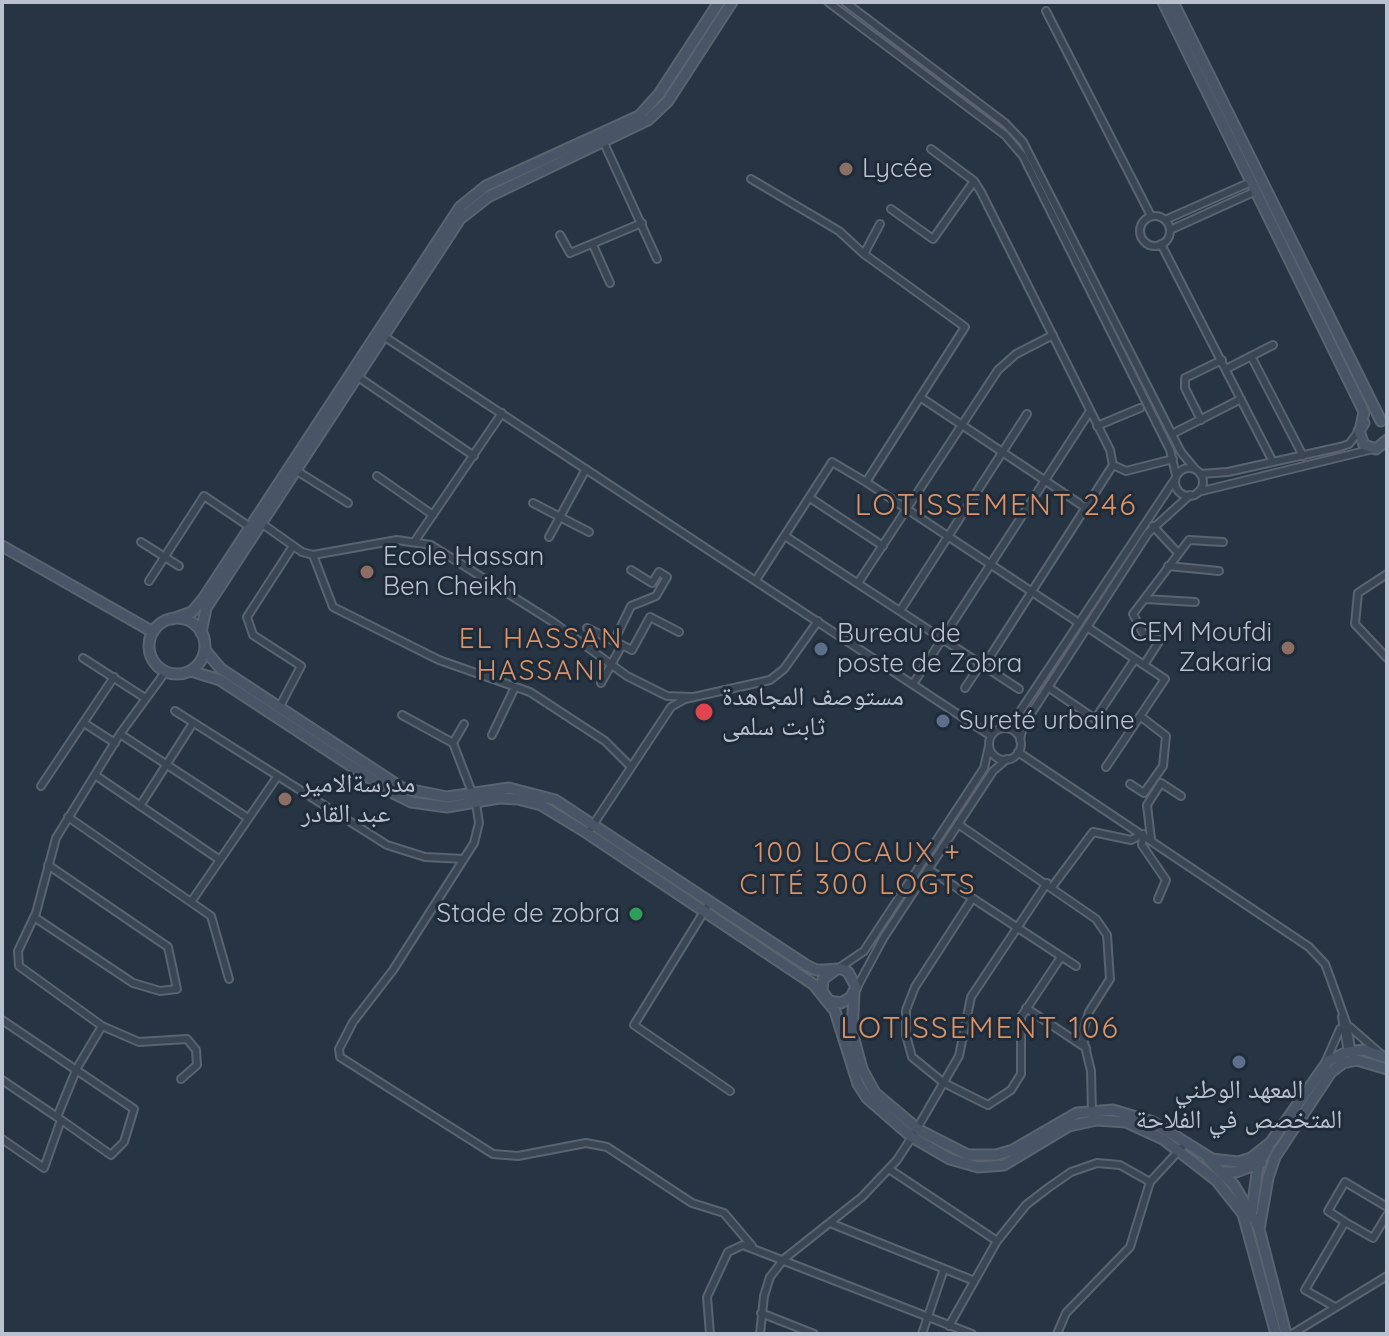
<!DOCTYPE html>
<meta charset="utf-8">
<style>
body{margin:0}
#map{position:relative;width:1389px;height:1336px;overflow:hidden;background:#263443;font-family:Quicksand,sans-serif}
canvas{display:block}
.frame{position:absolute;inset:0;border:4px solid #b8c1cd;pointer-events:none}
</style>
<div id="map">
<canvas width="1389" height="1336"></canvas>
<div class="frame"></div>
</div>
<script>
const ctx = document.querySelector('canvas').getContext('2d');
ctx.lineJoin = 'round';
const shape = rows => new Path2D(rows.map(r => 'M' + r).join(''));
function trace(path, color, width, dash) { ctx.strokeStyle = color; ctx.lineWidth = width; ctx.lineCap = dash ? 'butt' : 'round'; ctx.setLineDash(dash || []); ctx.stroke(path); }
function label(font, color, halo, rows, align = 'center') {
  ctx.font = font + ' Quicksand,"Noto Naskh Arabic",sans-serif'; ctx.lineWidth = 6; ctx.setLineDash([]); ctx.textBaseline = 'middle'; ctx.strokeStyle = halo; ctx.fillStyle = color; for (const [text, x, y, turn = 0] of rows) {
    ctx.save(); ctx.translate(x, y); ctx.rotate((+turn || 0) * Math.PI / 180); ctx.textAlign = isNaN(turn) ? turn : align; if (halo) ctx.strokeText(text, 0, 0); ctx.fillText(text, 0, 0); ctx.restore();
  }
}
const street = shape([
 [828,2,1005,135,1023,156,1170,450,1176,475],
 [845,2,1005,123,1023,142,1181,452,1195,469],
 [1046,11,1151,216],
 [604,143,657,259],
 [931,149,974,181,981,192,1110,450,1113,465,984,666],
 [751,179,839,231,864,254],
 [891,209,933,239,974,181],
 '1140 231a15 15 0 1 1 30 0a15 15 0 1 1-30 0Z',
 [1165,220,1251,182],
 [1170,230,1256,191],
 [560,235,570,253,642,223],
 [1161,244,1273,462],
 [593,245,610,283],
 [385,337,991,736],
 [1251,356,1303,456],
 [1226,369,1273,345],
 [358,377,474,456],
 [920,397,1086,508],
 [1201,420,1185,388,1185,378,1222,360],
 [1097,426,1140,408],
 [1172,434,1241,399],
 [1113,465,1126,471,1173,459],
 '1175 482a14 14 0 1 1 28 0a14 14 0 1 1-28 0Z',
 [297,471,348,503],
 [1200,474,1228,472,1340,447,1349,444,1359,431],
 [377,476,433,515],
 [866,482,1079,623],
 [1198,492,1373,449],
 [810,498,883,546],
 [533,503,589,532],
 [261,523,302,552,313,555,397,540,431,545,553,622,627,676,667,696,693,697],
 [1153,526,1178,553],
 [785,536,1019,689],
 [549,537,586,469],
 [415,541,502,413],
 [141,542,179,566],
 [313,555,333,607,439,660,530,692,605,741,631,767],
 [1168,566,1219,571],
 [1387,574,1358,593,1355,624,1387,658],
 [756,580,832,462,866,482,965,327,864,254,880,224],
 [149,581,204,496,250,527],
 [858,583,998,370,1016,354,1053,335],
 [1145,599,1195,602],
 [900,611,1027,414],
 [1087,627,1165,679,1106,767],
 [587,628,632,650,650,617,679,632],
 [614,641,631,606,656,596,667,577,659,572,652,583,631,570],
 [83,658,145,698],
 [1144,665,1160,640,1143,633,1133,614,1189,540,1223,542],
 [601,683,622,645],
 [913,684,1090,411],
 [1048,687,1095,719,1135,659],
 [965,688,981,664],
 [279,708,301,666,253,635,247,617,293,546],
 [175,711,387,845,425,857,464,859],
 [402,715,453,743,464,724],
 [84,723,115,743],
 [1003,728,1015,719,1175,479],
 '989 744a16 16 0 1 1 32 0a16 16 0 1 1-32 0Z',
 [120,734,248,818],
 [492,735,515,687],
 [1020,740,1023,726,1148,533,1190,495],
 [453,743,476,803,479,823,474,843,393,970,353,1022,339,1049,340,1057,493,1154,518,1156,586,1143,607,1147,692,1203,724,1213,752,1246],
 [1018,752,1309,947,1325,964,1331,980,1347,1025,1352,1054],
 [95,775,220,860],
 [1130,784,1144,793,1163,766,1166,736,1140,716],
 [41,786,114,677],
 [140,806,193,723],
 [68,817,211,916,229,979],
 [958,824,1096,919,1107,935,1110,979,1089,1012,1082,1034,1091,1071,1092,1114],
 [591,828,671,707,685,699,770,680,784,669,818,621],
 [1151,839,1147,805,1161,783,1181,796],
 [928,869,1076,966],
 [1052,887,1093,832,1131,840,1143,834,1142,845,1166,880,1158,899],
 [972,899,915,987,906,1010,906,1035,912,1057,944,1083,988,1105,1011,1090,1021,1074,1021,1017,1061,957],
 [191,902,277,777],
 [710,902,634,1025,730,1091],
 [34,917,133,983,160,991,177,989,168,947,48,865],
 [839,968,864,951,984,768,989,746],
 [856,989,884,937,993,771,1007,759],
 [1026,1008,1086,1048],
 [1342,1017,1348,1053],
 [2,1020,134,1109,124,1142,111,1155,57,1117],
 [102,1026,139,1042,187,1039,196,1050,197,1065,181,1079],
 [1350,1027,1383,1056],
 [1325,1063,1340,1029],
 [2,1080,57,1117,77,1068,102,1026,19,966,18,951,36,913,56,838,120,734,166,671],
 [2,1139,44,1168,61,1120],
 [889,1169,997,1241],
 [1345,1222,1373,1238,1387,1215],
 [830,1223,972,1280],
 [1335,1307,1305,1290,1345,1222,1328,1211,1345,1182,1387,1207],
 [761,1313,814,1334],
 [949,1326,997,1241,1026,1205,1048,1188,1071,1172,1097,1163,1120,1165,1150,1182],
 [710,1334,707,1297,728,1252,743,1245,972,1334],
 [760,1334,764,1296,770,1277,784,1259,862,1197,897,1160,912,1137,959,1056,971,997,1047,883],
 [922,1334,944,1269],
 [1057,1334,1066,1313,1130,1247,1150,1182,1186,1143],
 [1292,1334,1387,1276]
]);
const secondary = shape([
 [1163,2,1364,412,1361,426],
 [1173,2,1381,421],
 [1364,423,1359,431,1364,445,1376,449,1387,440],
 [2,546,153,632],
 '149 646a28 28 0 1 1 56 0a28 28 0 1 1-56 0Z',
 [172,619,192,612,203,599,460,207,486,186,639,116,659,94,719,2],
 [201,633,206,608,460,219,488,197,648,120,668,101,732,2],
 [205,650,221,669,402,788,447,797,509,788,555,800,806,965,816,970,825,970,837,969,842,969,848,972,856,987,851,997,841,1003,829,1001,822,991,823,979,837,969],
 [191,671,220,680,391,792,411,802,447,807,499,798,518,799,541,805,587,833,813,984,835,1011,858,1084,867,1098,912,1137,950,1159,978,1167,1004,1165,1069,1126,1097,1120,1126,1122,1163,1139,1216,1180,1243,1214,1276,1334],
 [854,994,852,1032,862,1069,875,1093,919,1130,968,1155,996,1155,1013,1150,1077,1113,1113,1110,1153,1122,1212,1159,1238,1162,1251,1158,1271,1142,1328,1061,1347,1052,1364,1050,1387,1058],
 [1208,1159,1234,1185,1258,1226],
 [1221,1172,1236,1172,1261,1163],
 [1252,1211,1258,1165,1268,1148],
 [1286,1334,1259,1229,1268,1178,1275,1157,1331,1072,1343,1063,1357,1060,1387,1069]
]);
const markers = [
 [846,169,8,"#8d6e63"],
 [367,572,8,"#8d6e63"],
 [1288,648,8,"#8d6e63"],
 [821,649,8,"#5c6f8a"],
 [704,712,10,"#e0444e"],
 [943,721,8,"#5c6f8a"],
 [285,799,8,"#8d6e63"],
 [636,914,8,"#2e9e5b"],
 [1239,1062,8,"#5c6f8a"]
];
const poiNames = [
 ["Lycée",862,169],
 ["Ecole Hassan",383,557],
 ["Ben Cheikh",383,587],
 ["CEM Moufdi",1272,633,"right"],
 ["Zakaria",1272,663,"right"],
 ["Bureau de",837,634],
 ["poste de Zobra",837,664],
 ["مستوصف المجاهدة",722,697],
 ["ثابت سلمى",722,727],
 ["Sureté urbaine",959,721],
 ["مدرسةالامير",301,784],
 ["عبد القادر",301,814],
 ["Stade de zobra",620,914,"right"],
 ["المعهد الوطني",1239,1090,"center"],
 ["المتخصص في الفلاحة",1239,1120,"center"]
];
const neighbourhoodNames = [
 ["EL HASSAN",541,640],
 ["HASSANI",541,672],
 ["100 LOCAUX +",858,854],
 ["CITÉ 300 LOGTS",858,886]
];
const quarterNames = [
 ["LOTISSEMENT 246",996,506],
 ["LOTISSEMENT 106",980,1029]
];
trace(street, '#596470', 10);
trace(secondary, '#596470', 13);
trace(street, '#3a4653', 6);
trace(secondary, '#485566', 9);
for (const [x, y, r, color] of markers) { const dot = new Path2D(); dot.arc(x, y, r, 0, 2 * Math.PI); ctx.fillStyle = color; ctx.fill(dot); trace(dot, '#1f2b38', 3); }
label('26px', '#b8c1cd', '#1f2b38', poiNames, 'left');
ctx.letterSpacing = '2px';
label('28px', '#da9266', '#1f2b38', neighbourhoodNames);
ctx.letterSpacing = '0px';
ctx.letterSpacing = '2px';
label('30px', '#da9266', '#1f2b38', quarterNames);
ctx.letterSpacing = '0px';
</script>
